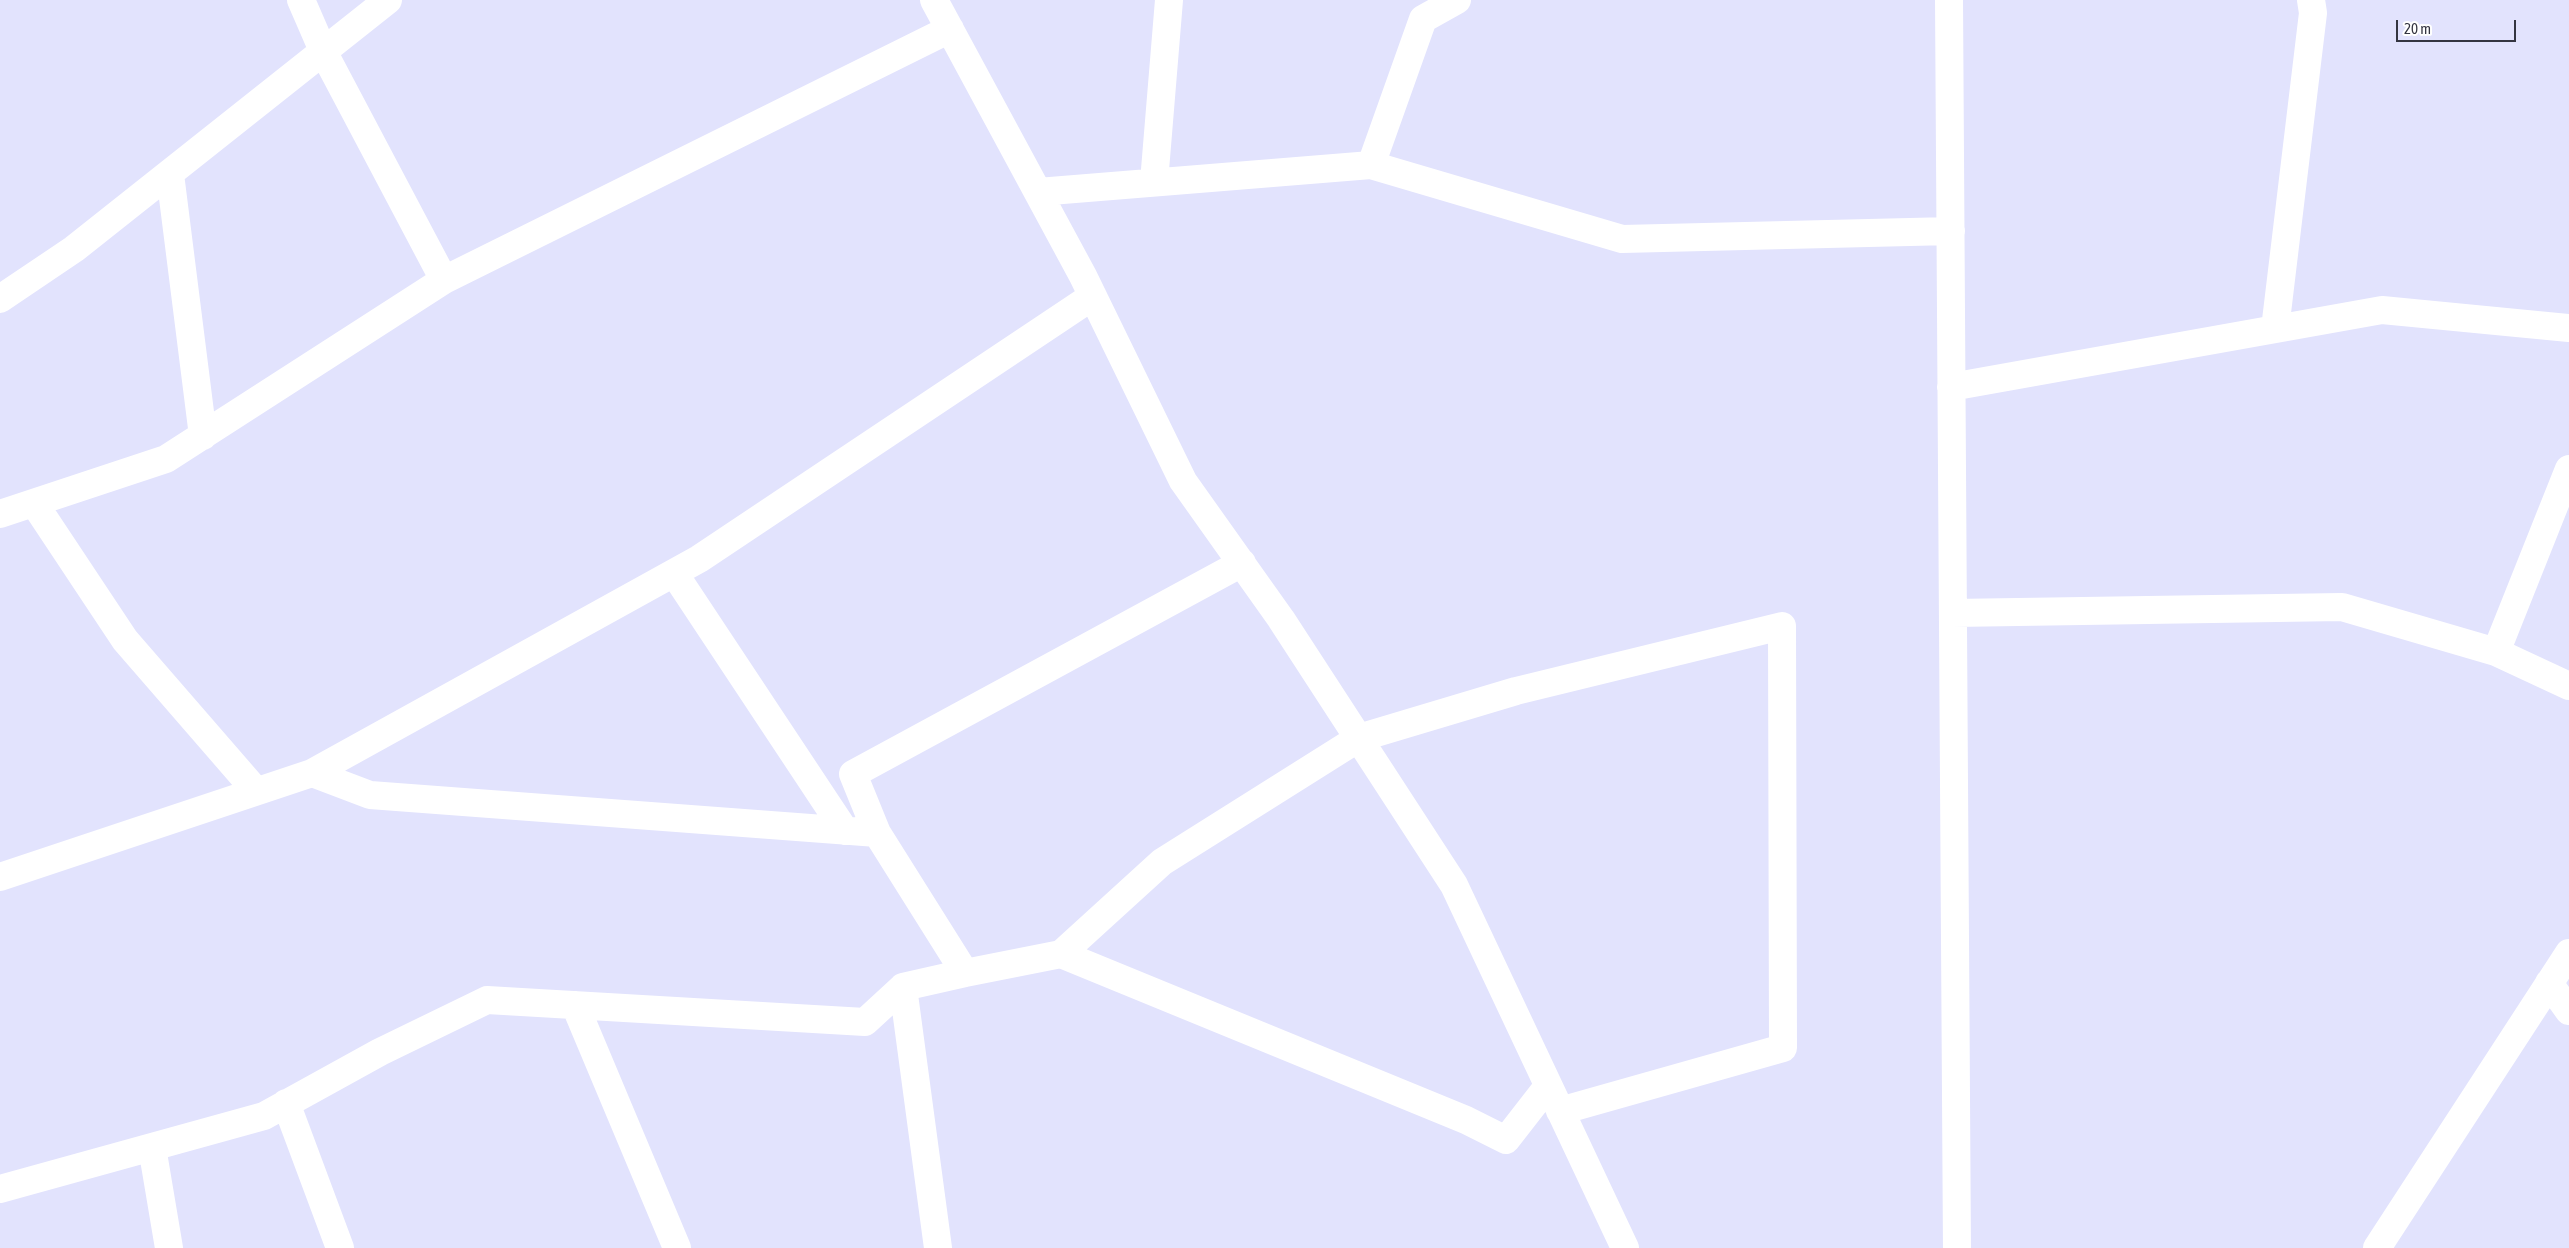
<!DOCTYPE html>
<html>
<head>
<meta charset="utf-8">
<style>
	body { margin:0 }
	#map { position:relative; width:2569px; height:1248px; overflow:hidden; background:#e2e3fd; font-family:"Asap Condensed",sans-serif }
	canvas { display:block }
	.scale { position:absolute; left:2396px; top:20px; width:120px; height:22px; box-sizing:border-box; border:2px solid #343541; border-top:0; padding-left:6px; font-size:15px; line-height:18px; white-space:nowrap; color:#343541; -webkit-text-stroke:4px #fff; paint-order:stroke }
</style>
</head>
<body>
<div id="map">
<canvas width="2569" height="1248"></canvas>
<div class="scale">20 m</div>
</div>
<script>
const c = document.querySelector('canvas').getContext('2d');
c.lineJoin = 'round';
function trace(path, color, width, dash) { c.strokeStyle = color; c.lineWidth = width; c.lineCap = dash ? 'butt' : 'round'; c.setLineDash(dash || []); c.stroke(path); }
trace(new Path2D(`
	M301,0L324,53L444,280
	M934,0L1083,276L1183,481L1281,619L1454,885L1625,1248
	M1949,0L1957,1248
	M1371,165L1423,19L1457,0
	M170,174L203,436
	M1154,182L1169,0
	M1038,192L1371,165L1622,239L1951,231
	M0,299L74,249L388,0
	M2275,329L2313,13L2311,0
	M1951,387L2382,310L2569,328
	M34,503L125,640L256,791
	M0,514L166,459L444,280L950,29
	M1242,563L853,774L877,833L965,973L1061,954L1466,1120L1506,1140L1548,1086
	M674,573L845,831
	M1953,613L2342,607L2496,652L2569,686
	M2496,652L2569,469
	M312,773L370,795L877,833
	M0,877L312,773L699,559L1093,296
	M1061,954L1162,862L1359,738L1516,691L1782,626L1783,1048L1560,1111
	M2549,983L2569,1011
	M903,987L938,1248
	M575,1005L677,1248
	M286,1103L340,1248
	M152,1147L169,1248
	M0,1189L264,1116L380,1052L487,1000L865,1022L903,987L965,973
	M2377,1248L2569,953`), '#fff', 28);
</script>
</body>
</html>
